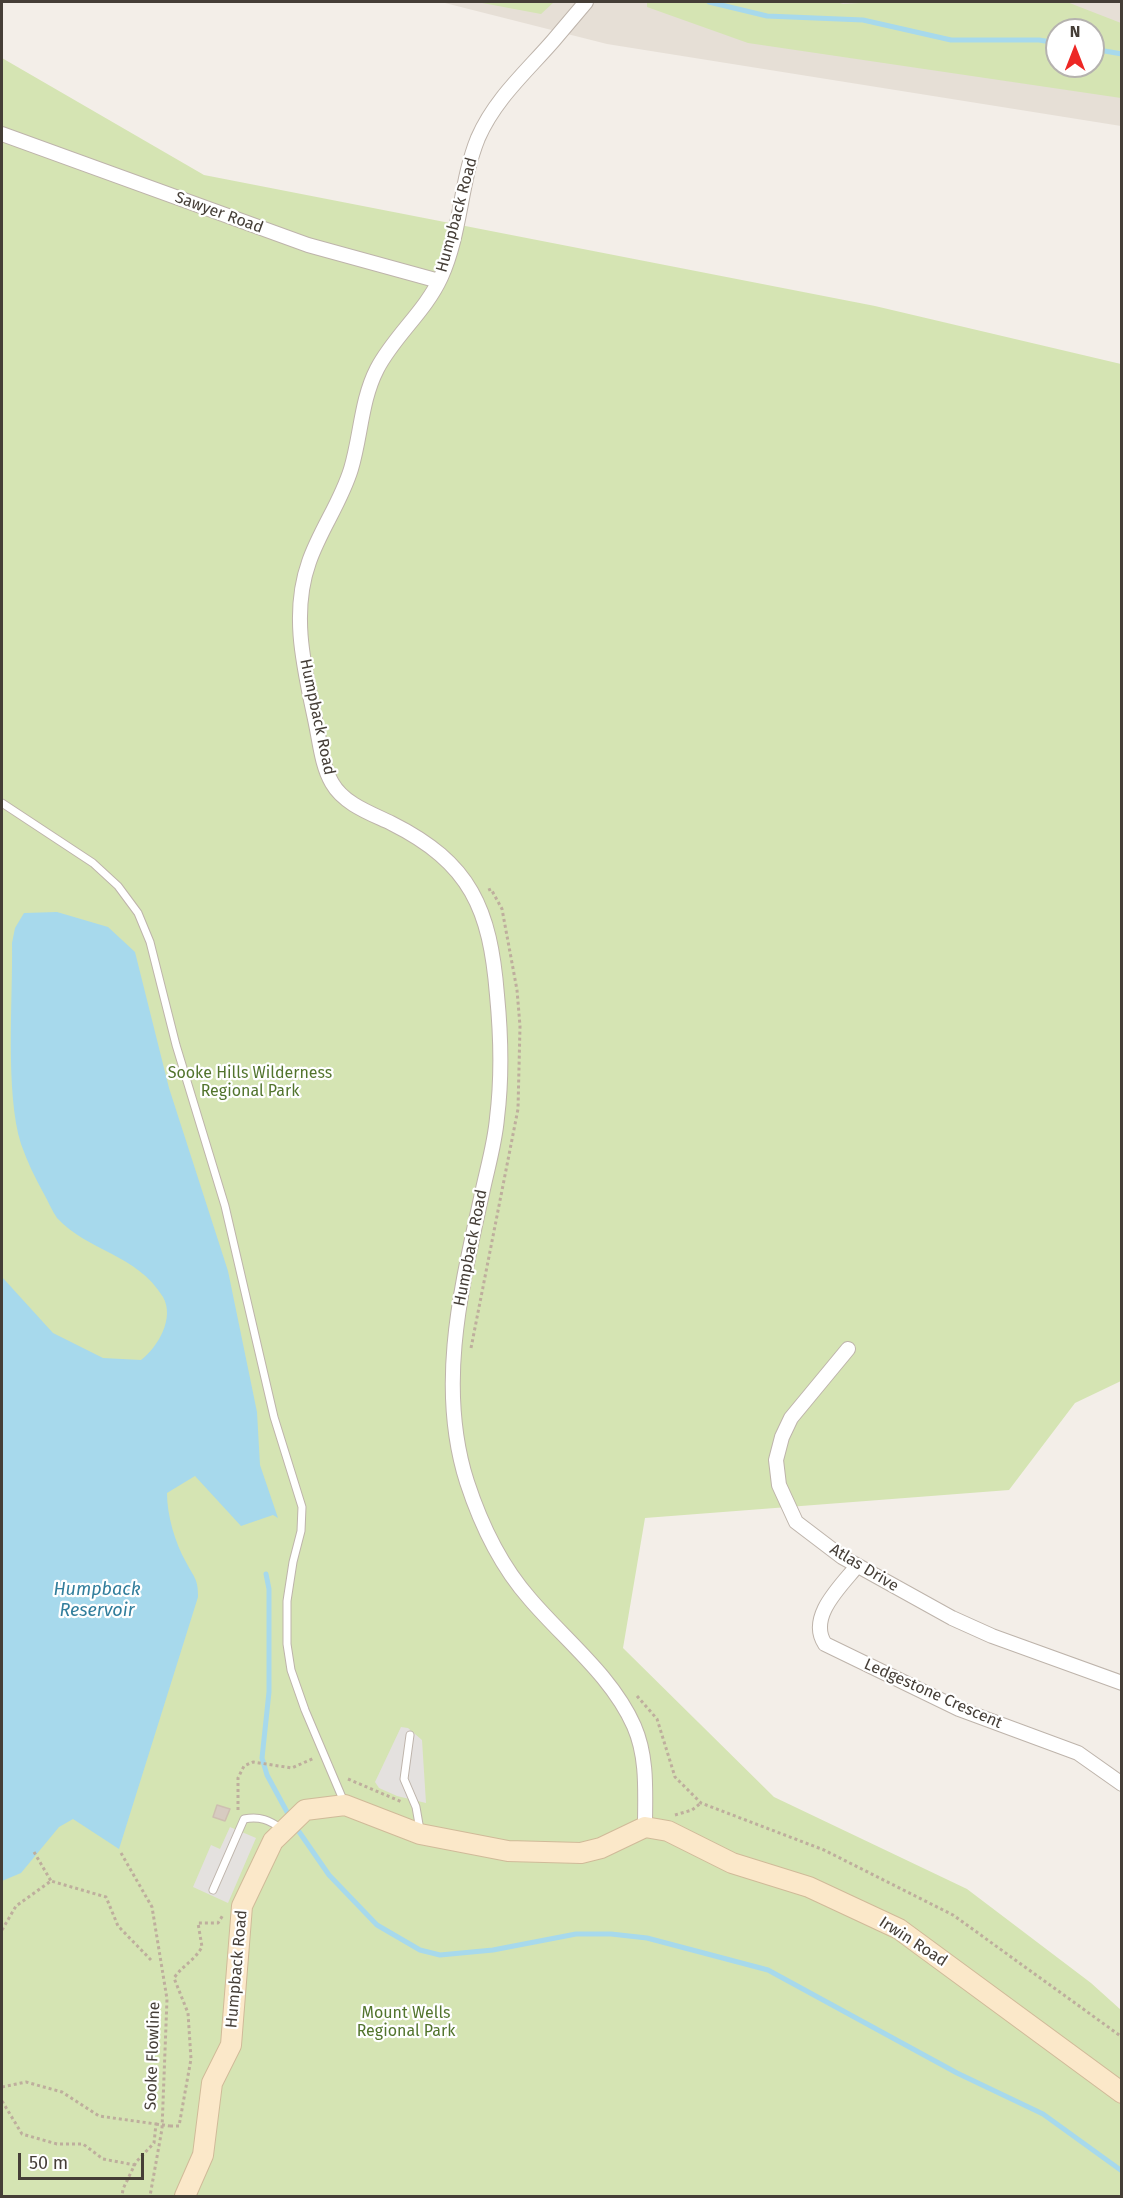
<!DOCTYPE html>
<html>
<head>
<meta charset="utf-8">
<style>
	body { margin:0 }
	#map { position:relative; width:1123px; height:2198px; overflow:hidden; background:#f3eee8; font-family:"Fira Sans",sans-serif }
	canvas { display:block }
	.frame { position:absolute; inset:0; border:3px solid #453e37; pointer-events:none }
	.north { position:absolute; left:1045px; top:18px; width:60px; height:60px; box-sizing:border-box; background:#fff; border:2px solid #b5b2af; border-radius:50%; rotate:0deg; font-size:16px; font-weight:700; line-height:24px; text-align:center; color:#453e37 }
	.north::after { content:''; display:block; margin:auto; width:21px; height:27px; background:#ed2725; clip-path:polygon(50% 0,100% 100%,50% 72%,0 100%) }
	.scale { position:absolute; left:18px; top:2153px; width:126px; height:27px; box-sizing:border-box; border:3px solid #453e37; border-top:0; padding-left:8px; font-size:18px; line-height:21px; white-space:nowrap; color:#453e37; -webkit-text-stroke:4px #fff; paint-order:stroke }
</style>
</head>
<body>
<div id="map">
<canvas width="1123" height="2198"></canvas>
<div class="frame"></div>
<div class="north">N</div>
<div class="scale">50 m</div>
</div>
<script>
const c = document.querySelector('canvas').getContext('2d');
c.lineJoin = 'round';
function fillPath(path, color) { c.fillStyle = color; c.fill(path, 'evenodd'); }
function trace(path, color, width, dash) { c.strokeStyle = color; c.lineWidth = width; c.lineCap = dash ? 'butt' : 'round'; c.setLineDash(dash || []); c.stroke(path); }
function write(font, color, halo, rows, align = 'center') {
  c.font = font + ' "Fira Sans",sans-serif'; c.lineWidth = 4.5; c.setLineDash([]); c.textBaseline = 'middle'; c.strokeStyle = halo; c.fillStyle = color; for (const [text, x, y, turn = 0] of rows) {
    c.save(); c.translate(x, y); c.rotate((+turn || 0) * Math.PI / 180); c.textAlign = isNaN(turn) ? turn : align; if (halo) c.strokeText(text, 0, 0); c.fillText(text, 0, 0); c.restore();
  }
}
fillPath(new Path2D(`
	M441,2H1121V126L607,44ZM1057,30H1093V66H1057Z`), '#e6dfd6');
fillPath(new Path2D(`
	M477,2H554L541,14Z
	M647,2H836L843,4L875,2H1067L1121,23V98L748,43L647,7ZM1057,30H1093V66H1057Z
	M2,58L204,175L875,306L1121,364V1381L1075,1403L1009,1490L645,1518L623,1648L774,1797L967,1889L1091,1983L1121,2010V2196H2Z`), '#d5e4b3');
fillPath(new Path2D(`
	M401,1727L408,1728L422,1740L426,1803L397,1796L379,1788L375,1782Z
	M230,1827L256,1838L228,1903L193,1887L211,1845L220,1849Z`), '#e4e1df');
fillPath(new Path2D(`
	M57,912L108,927L135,952L169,1088L228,1271L257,1412L260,1465L278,1518L273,1515L241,1526L195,1476L167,1493C167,1515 175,1543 186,1562C194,1578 198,1578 198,1597L119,1849L73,1819L59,1827L21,1873L2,1881V1277L53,1333L103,1358L141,1360C158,1347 175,1318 163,1297C137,1254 87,1251 57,1218C52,1211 48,1201 44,1194C35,1178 27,1161 21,1144C5,1092 13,999 12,943L15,928L24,913Z`), '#a7d9ec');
trace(new Path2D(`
	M709,2L767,16L863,20L951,40H1039L1057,43
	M1093,49L1122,54
	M266,1574L269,1589V1692L262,1758L267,1775L293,1823L329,1875L377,1925L420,1950L440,1955L493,1950L576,1934H611L647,1938L768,1970L957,2073L1043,2114L1122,2171`), '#a7d9ec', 5);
const building = new Path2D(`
	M217,1805L230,1809L225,1821L213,1817Z`);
fillPath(building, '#d7cbc1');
trace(building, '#cebfb1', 1.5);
const lane = new Path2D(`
	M2,803L93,863L118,886L138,913L150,942L176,1045L225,1206L274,1417L302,1507L301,1531L293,1562L287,1601V1644L291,1670L305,1710L344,1802
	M410,1735L404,1779L416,1807L420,1830
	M213,1890L244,1819C260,1816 269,1820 282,1829`);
const street = new Path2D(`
	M586,2C575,15 564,28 553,41C526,72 495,99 478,138C460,182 461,233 441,277C425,312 394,336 377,369C361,400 361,436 351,469C341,502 320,530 309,562C290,615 305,671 316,724C320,743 322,766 332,783C344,804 370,813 391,823C471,863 490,909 497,995C501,1036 502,1078 497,1118C495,1142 488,1166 483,1189C462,1285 436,1385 467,1482C481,1525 500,1565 530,1599C564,1639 612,1676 634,1726C648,1758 645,1793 645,1827
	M2,134L308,245L439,281
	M848,1349L791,1418L782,1437L776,1460L779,1485L796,1522L842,1557L952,1618L992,1636L1122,1683
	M857,1566C841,1586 807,1617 825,1644L959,1709L1078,1753L1122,1784`);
const secondary = new Path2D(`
	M185,2196L203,2155L212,2083L231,2045L242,1906L273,1841L305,1810L345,1805L420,1834L508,1851L581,1853L601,1848L645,1827L668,1831L732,1863L809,1887L899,1929L1122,2093`);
trace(lane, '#beb4ab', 9);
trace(street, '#beb4ab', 16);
trace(secondary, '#d0ba99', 22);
trace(new Path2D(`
	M471,1348L518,1109L520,1026L517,990L502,909L491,889L486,891
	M637,1696L657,1719L675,1777L701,1803L824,1850L953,1915L1122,2037
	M348,1779L402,1802
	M238,1810V1778L244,1766L253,1762L292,1768L314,1758
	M675,1815L692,1810L701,1803
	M34,1852L51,1881
	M121,1853L152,1907L167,1999L162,2129L150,2196
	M2,1930L16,1906L51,1881L106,1897L118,1926L151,1960
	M2,2087L26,2082L62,2092L99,2116L156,2124L154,2143L136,2162L123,2189L122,2196
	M2,2101L22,2134L57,2144H83L103,2159L135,2165
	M170,2126H179L191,2059L188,2013L174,1978C183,1965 194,1961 202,1947L198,1923H218L223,1915`), '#beae9d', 3, [3, 3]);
trace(lane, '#fff', 7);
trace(street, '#fff', 14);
trace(secondary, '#fbe8c9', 20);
trace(new Path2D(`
	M156,2124L170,2126`), '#beae9d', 3, [3, 3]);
write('16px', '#453e37', '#fff', [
	["Sawyer Road",219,213,20],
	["Humpback Road",457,215,-75],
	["Humpback Road",317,717,78],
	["Humpback Road",471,1248,-79],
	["Atlas Drive",864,1568,31],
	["Ledgestone Crescent",933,1694,24],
	["Irwin Road",913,1942,33],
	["Humpback Road",237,1969,-85],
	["Sooke Flowline",153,2056,-88]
]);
write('16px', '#52742d', '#fff', [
	["Sooke Hills Wilderness",250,1074],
	["Regional Park",250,1092],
	["Mount Wells",406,2014],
	["Regional Park",406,2032]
]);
write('italic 18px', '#327e9c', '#fff', [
	["Humpback",97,1590],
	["Reservoir",97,1611]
]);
</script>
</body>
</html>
